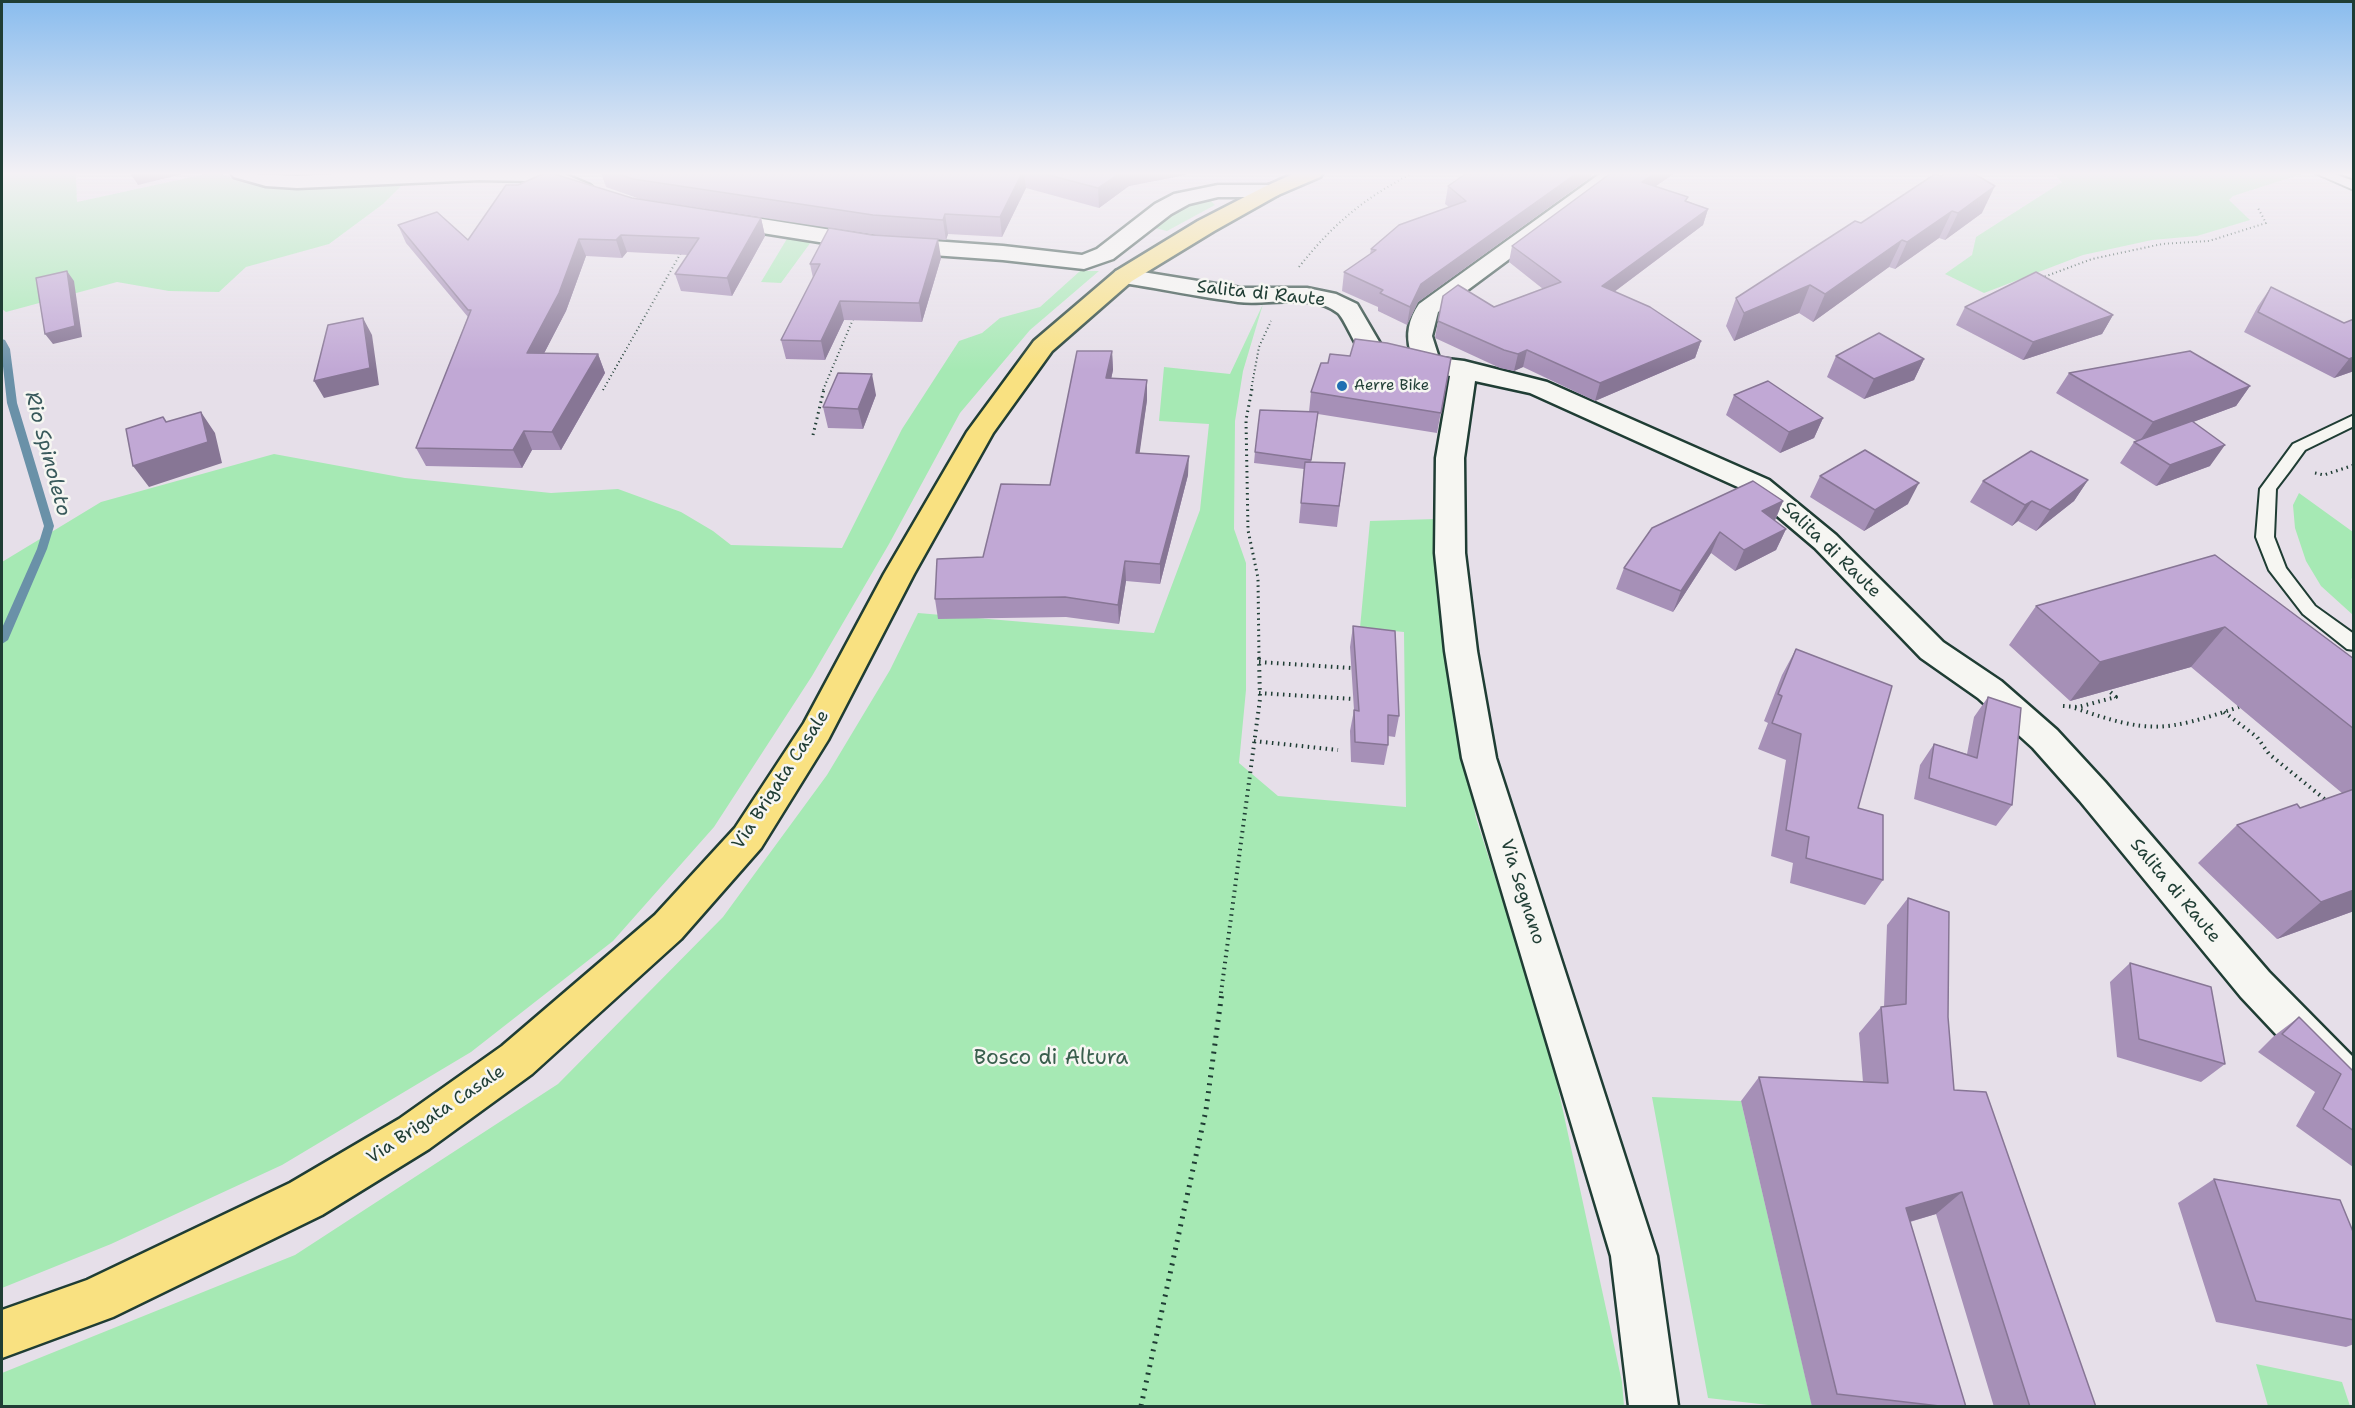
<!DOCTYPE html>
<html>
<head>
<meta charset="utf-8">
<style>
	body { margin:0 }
	#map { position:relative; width:2355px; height:1408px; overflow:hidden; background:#e6dfe9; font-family:"Shantell Sans",sans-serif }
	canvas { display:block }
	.frame { position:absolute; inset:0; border:3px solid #1f3d34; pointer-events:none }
</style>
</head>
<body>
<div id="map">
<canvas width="2355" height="1408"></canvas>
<div class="frame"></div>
</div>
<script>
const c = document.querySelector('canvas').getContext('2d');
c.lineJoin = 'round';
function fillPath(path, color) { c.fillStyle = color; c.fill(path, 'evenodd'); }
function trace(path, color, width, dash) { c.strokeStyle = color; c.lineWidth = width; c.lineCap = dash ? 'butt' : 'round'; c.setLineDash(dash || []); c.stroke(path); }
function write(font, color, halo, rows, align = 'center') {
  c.font = font + ' "Shantell Sans",sans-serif'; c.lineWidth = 5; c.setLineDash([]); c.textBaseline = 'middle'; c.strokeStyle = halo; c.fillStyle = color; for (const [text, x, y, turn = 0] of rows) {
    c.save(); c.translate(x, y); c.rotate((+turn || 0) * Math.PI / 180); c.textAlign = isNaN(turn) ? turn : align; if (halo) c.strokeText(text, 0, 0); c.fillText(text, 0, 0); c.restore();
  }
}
fillPath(new Path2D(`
	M2,173H76L77,202L210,173H218C278,196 340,188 402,185L383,204L329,244L246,267L219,292L169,291L117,282L6,312L2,309Z
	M2053,173H2299L2302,174L2233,196L2229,200L2250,220L2197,236L2152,240L2083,255L1984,293L1945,274L1972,255L1976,237L2062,182Z
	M1202,198L1210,200L1215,205L1167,231L1155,228L1181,205Z
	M788,237L811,242L781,283L761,282Z
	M1080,271H1099L1030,330L960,413L889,544L812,676L714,827L613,941L471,1052L282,1165L111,1244L2,1288V562L101,502L274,454L405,478L551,493L618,489L681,512L713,531L731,545L842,548L902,429L959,341L982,333L1000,318L1040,307Z
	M1263,304L1243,371L1235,421L1234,529L1246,563V690L1239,763L1278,796L1406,807L1404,632L1360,628L1370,521L1436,519L1441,631L1476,818L1548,1042L1622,1382L1624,1406H2V1373L295,1255L558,1084L723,917L827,775L890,670L918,613L1154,633L1200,510L1209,424L1159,421L1164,367L1230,374Z
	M2299,493L2353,532V578L2351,579L2353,581V615L2321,586L2306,561L2295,528L2293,505Z
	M1652,1097L1741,1101L1812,1406H1777L1708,1398Z
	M2256,1364L2342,1382L2350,1406H2268Z`), '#a6e9b4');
fillPath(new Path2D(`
	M2,339L5,340L10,349L17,403L54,526L47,549L8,640L2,644V628L37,549L44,526L7,403L2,357Z`), '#6a91a8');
const service = new Path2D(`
	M2315,173H2332L2354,181V190Z
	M2354,415V426L2305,450L2289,472L2276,489L2274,537L2286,568L2315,606L2354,634V650L2347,649L2303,614L2269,570L2256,537L2260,489L2293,444Z`);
const minor = new Path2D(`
	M1601,173H1625L1438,312L1432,336L1439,358L1464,361L1547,382L1769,480L1836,535L1943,642L2001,681L2057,730L2105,782L2269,972L2354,1058V1105L2339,1099L2321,1082L2241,997L2080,801L2033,748L1978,698L1921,658L1815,548L1749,492L1530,393L1475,381L1464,458L1465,553L1477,651L1496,758L1657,1256L1678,1406H1629L1611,1256L1462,758L1445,651L1435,553L1436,458L1450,376L1363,356C1356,347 1344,318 1338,313C1311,292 1269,306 1238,302C1200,297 1162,289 1124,283L1116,281L1112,276L1116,271L1124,269L1241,288H1307L1336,294L1357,304L1381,345L1411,352C1405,336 1409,318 1419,304Z`);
const tertiary = new Path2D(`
	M231,173L297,176L356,173H562L590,185L594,189L590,193L583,195L555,185L530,181L479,180L297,188L266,186L234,177Z
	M1218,185H1271L1278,187L1282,191L1278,195L1271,197H1218L1189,204L1171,214L1113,259L1084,269L1003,260L876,251L718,226L710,224L707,219L710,214L718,212L876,237L1003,246L1082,255L1097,249L1155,204L1174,194Z`);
const primary = new Path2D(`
	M1295,173H1323L1320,177L1278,195L1214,231L1132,281L1052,351L993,433L914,574L828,740L761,848L681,939L532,1074L429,1149L322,1215L113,1317L2,1358V1310L87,1280L290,1183L399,1119L502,1046L655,915L735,828L804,723L884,574L967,432L1034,341L1116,271L1198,221L1264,187Z`);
trace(service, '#1f3d34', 4);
trace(minor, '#1f3d34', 5);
trace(tertiary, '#1f3d34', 5);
trace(primary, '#1f3d34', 5);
trace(new Path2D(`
	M1299,267C1333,224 1364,198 1413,173
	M2041,278L2092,259L2162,244L2209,241L2266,223L2258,208
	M603,390L682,251
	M823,390L854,317
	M1251,390L1259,347L1271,321`), '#1f3d34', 2, [1, 3]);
trace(new Path2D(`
	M1252,389L1246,420L1248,530L1258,578L1259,659
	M813,435L824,389
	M2315,473L2324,475L2354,465`), '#1f3d34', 3, [1.5, 4]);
trace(new Path2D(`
	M1259,662L1351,668
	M1259,693L1353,699
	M2063,706L2078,707L2116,697L2108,690
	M2075,708C2150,734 2164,732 2239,707
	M2224,712L2257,737L2269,754L2327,801
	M1254,741L1338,750
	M1221,993L1260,699L1259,658`), '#1f3d34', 4, [1.5, 4.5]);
trace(new Path2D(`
	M1141,1406L1206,1110L1222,992`), '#1f3d34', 5, [2, 6]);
fillPath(service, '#f6f6f2');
fillPath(minor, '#f6f6f2');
fillPath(tertiary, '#f6f6f2');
fillPath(primary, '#f9e181');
fillPath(new Path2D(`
	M601,173H1188L1185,175L1129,186L1099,208L1026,188L1002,237L948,234L946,240L876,235L640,199L606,187Z
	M1467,173H1592L1591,177L1418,302L1407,325L1378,311V307L1342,291L1344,272L1370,254L1371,249L1449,207L1445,204L1448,186Z
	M1611,173H1675L1656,186L1687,201L1708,209L1703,225L1614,292L1701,341L1695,358L1595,401L1523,367L1514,371L1500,368L1435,338L1438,321L1494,307L1543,289L1509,262L1512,246Z
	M1935,174L1982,213L1945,240L1939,238L1895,269L1889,267L1813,322L1799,313L1734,341L1726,326L1736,298L1861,223Z
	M632,198L761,218L765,236L732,296L681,291L675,274L688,255L627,252L622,258L586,256L566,311L544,353L598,354L605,373L561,450H532L522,468L426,466L416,448L468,317L406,243L398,225L468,240Z
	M941,258L922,322L844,320L825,360L786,359L781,340L813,278L810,264Z
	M2271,287L2344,323L2354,319V371L2334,378L2244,332L2258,306Z
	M1965,307L2113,315L2102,334L2023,360L1956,325Z
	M1112,351L1113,370L1111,379L1147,380V400L1139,453L1188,475L1160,584L1126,581L1119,624L1066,617L938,619L935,599L983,557L1050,485Z
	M1350,356L1451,358L1437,433L1318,414L1311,462L1345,463L1337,527L1299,523L1304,469L1254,463L1255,452L1309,412L1311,392L1328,363Z
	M1836,356L1924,359L1914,380L1864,399L1827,377Z
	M2069,373L2250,386L2236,406L2193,422L2210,466L2156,486L2120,463L2134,442L2137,441L2056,393Z
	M876,395L863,429L828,428L823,407Z
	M1734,395L1823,418L1814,438L1780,453L1726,415Z
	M1820,476L1908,504L1864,531L1810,497Z
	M2088,480L2074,501L2036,531L2018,521L2012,526L1970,502L1983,481Z
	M1783,501L1775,521L1786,529L1776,550L1735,571L1711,553L1673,612L1616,589L1624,568Z
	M2215,555L2354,659V911L2277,939L2198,863L2237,825L2300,808L2342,793L2191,667L2070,701L2009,645L2036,606Z
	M1353,626L1399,716L1395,737L1388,736V745L1384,765L1351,762L1350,731L1354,710L1350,647Z
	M1796,649L1858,808L1883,880L1865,905L1790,883L1793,863L1771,856L1786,760L1758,749L1768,723L1764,721L1782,675Z
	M1988,697L2012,805L1996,826L1914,799L1920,765L1934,744L1967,754L1974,717Z
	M1908,898L1948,1017L1954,1090L2096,1407H1994L1936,1214L1910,1222L1966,1407H1812L1741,1101L1759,1077L1863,1082L1859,1033L1881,1007H1884L1887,925Z
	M2130,963L2225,1064L2201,1082L2117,1057L2110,982Z
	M2299,1017L2354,1072L2353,1167L2296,1126L2315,1092L2258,1052L2274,1036Z
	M2214,1179L2354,1234V1344L2346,1347L2216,1322L2178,1203Z`), '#a690b7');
fillPath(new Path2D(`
	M130,173H187L138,185Z
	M1022,173H1024L1026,188L1002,237L1000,217Z
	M1120,173H1188L1185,175L1129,186L1099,208L1098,188Z
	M1577,173H1592L1591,177L1418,302L1407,325L1410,307L1421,284Z
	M1656,173H1675L1638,198L1642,182Z
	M1995,186L1982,213L1945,240L1958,213Z
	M1708,209L1703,225L1598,304L1602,286Z
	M1952,211L1939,238L1895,269L1907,242Z
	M945,214L948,234L946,240L943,220Z
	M761,218L765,236L732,296L727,278Z
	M621,235L627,252L622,258L616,240Z
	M579,239L586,256L566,311L535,371L527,353Z
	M938,239L941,258L922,322L919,303Z
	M1902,240L1889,267L1813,322L1825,294Z
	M67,271L74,281L82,337L53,344L45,334Z
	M1810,285L1799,313L1734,341L1744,313Z
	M840,301L844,320L825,360L821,341Z
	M2113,315L2102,334L2023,360L2033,342Z
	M363,318L372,335L379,385L324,398L314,381Z
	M1701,341L1695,358L1595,401L1600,383Z
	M1527,350L1523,367L1514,371L1518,354Z
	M1112,351L1113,370L1107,398L1106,378Z
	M598,354L605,373L561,450L552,432Z
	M2354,357V371L2334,378L2349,359Z
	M1924,359L1914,380L1864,399L1874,379Z
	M872,374L876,395L863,429L858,409Z
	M1147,380V400L1137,472L1136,453Z
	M2250,386L2236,406L2139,442L2153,422Z
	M201,412L215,433L222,463L149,487L133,466Z
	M1823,418L1814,438L1780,453L1789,432Z
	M524,431L532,450L522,468L513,450Z
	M2225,445L2210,466L2156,486L2170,465Z
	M1189,456L1188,475L1160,584V564Z
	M2088,480L2074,501L2036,531L2050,510Z
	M1919,483L1908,504L1864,531L1875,510Z
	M1783,501L1774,522L1762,511Z
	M2032,501L2018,521L2012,526L2025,505Z
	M1786,529L1776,550L1735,571L1744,550Z
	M1720,532L1711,553L1673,612L1681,591Z
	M1125,561L1126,581L1119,624L1118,605Z
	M2225,627L2191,667L2070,701L2100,662Z
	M2354,890V911L2277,939L2321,902Z
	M1962,1192L1936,1214L1881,1230L1906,1208Z`), '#877695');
const building = new Path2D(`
	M545,173H551L632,198L761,218L727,278L675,274L699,238L621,235L616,240L579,239L559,293L527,353L598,354L552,432L524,431L513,450L416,448L471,310H468L398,225L437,212L468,240L506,185H518Z
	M615,173H1022L1000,217L945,214L943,220L873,215L633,179Z
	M1041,173H1120L1098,188Z
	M1467,173H1577L1421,284L1410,307L1380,293L1383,290L1344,272L1376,250L1371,249L1399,225L1466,201L1448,186Z
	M1611,173H1656L1642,182L1688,197L1685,201L1708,209L1602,286L1650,307L1701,341L1600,383L1527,350L1518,354L1504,350L1438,321L1443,296L1458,285L1494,307L1561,282L1512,246Z
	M1945,173H1973L1995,186L1958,213L1952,211L1907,242L1902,240L1825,294L1810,285L1744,313L1736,298L1855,221L1861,223L1935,174L1941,176Z
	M829,228L872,235L938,239L919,303L840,301L821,341L781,340L820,264H810Z
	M67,271L75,326L45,334L36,278Z
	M2036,272L2113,315L2033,342L1965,307Z
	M2271,287L2344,323L2354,319V357L2349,359L2258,312Z
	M363,318L370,368L314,381L328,325Z
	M1879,333L1924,359L1874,379L1836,356Z
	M1355,339L1387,343L1451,358L1441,413L1311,392L1321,363H1328L1330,354L1350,356Z
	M1077,351H1112L1106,378L1147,380L1136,453L1189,456L1160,564L1125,561L1118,605L1065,597L935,599L937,559L983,557L1001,484L1050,485Z
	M2190,351L2250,386L2153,422L2069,373Z
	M838,373L872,374L858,409L823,407Z
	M1768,381L1823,418L1789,432L1734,395Z
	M1260,410L1318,412L1311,460L1255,452Z
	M201,412L208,442L133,466L126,429L163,417L166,422Z
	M2192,421L2225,445L2170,465L2134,442Z
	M1865,450L1919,483L1875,510L1820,476Z
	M2031,451L2088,480L2050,510L2032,501L2025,505L1983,481Z
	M1305,462L1345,463L1339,506L1301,503Z
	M1753,481L1783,501L1762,511L1786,529L1744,550L1720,532L1681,591L1624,568L1652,528Z
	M2215,555L2354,659V729L2225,627L2100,662L2036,606Z
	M1353,626L1395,631L1399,716L1388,715V745L1355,742L1354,710L1359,711Z
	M1796,649L1892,686L1858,808L1883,815V880L1806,858L1809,837L1786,830L1801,734L1772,723L1782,696L1778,694Z
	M1988,697L2021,708L2012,805L1929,778L1934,744L1977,758Z
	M2354,789V890L2321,902L2237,825L2297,804L2300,808Z
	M1908,898L1949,912L1948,1017L1954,1090L1986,1092L2096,1407H2030L1962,1192L1906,1208L1966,1407H1948L1837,1394L1759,1077L1888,1083L1881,1007L1906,1004Z
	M2130,963L2211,987L2225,1064L2139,1039Z
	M2299,1017L2354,1072V1131L2323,1109L2341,1074L2282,1034Z
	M2214,1179L2340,1200L2354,1234V1320L2256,1301Z`);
fillPath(building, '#c1a8d5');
trace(building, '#877695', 1.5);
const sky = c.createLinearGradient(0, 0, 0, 370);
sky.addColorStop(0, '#89bcee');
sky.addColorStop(0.47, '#f4f1f5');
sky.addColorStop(1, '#f4f1f500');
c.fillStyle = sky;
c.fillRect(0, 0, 2355, 370);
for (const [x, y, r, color] of [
	[1342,386,6,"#1f6fb2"]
]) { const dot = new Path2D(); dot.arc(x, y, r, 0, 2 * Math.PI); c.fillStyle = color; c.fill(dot); trace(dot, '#f6f6f2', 2); }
write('15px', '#1f3d34', '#f6f6f2', [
	["Aerre Bike",1354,386]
], 'left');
write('18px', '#1f3d34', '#f6f6f2', [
	["Salita di Raute",1261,294,6],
	["Salita di Raute",1831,550,44],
	["Via Brigata Casale",781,780,-57],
	["Salita di Raute",2175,891,50],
	["Via Segnano",1522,892,72],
	["Via Brigata Casale",436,1115,-34]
]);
write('italic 20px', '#38595b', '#f6f6f2', [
	["Rio Spinoleto",47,454,75]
]);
write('21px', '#3a5f4e', '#f6f6f2', [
	["Bosco di Altura",1051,1059]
]);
</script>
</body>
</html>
